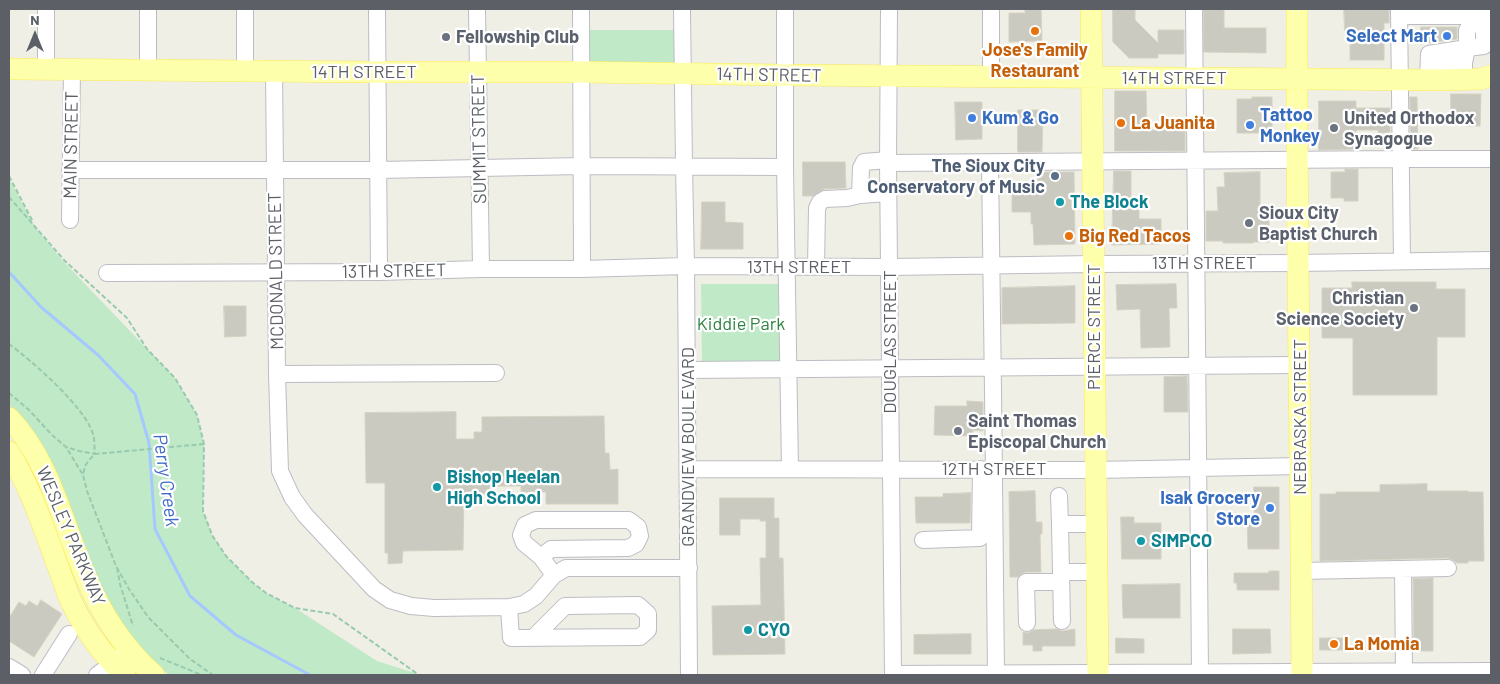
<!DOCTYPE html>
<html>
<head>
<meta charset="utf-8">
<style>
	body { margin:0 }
	#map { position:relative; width:1500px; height:684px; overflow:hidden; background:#f0efe5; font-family:Barlow,sans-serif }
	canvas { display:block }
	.frame { position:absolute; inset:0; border:10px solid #5c5f66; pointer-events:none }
	.north { position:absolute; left:10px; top:10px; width:50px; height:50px; -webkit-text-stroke:4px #fff; paint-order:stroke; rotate:0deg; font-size:14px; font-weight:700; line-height:20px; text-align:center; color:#5c5f66 }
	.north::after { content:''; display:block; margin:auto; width:18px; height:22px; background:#5c5f66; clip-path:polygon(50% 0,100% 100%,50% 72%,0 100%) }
</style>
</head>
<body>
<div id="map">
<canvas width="1500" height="684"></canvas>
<div class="frame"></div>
<div class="north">N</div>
</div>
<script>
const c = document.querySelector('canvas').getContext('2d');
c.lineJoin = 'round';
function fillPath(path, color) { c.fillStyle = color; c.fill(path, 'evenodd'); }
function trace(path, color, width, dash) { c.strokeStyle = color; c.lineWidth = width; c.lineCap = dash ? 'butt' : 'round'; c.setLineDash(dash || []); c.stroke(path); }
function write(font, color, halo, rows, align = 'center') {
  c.font = font + ' Barlow,sans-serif'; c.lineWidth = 4.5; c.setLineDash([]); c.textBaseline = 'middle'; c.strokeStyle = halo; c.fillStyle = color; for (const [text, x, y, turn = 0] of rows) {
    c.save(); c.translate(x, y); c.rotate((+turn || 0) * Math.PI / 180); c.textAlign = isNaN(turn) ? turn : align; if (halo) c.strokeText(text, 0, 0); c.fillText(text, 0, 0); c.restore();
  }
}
fillPath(new Path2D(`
	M585,30H674V67H585Z
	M9,178L35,227L64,262L175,378L197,415L204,444L203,511L212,535L226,556L252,582L265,593L295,608L377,661L421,675H169L153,661L117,619L94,574L25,422L9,405Z
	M701,284H781V363L702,364Z`), '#c0e9c7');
trace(new Path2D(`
	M9,272L41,307L98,355L135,394L149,443L155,529L190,596L236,635L310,675`), '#a5c9ff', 3);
const building = new Path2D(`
	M1025,9H1041L1042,41L1009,42V13H1025Z
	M1113,9H1135V20L1158,43V30H1184V54H1158V58H1129L1113,42Z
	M1204,9H1224V28H1266V53L1204,52Z
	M1344,9H1389V23H1384V60H1350V31H1345Z
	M1421,27H1457V39L1421,44Z
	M1115,91H1146L1147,130H1185V151H1115Z
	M1451,94H1481L1480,126H1465L1451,112Z
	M1252,97H1272V133H1237V99H1252Z
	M1410,97H1417L1418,149H1411Z
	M1319,101H1356V108H1390V133H1378V130H1356V149L1319,150Z
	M955,102H982V139L956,140Z
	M1018,110H1043L1042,152H1018Z
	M803,162H845L846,188L824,189L813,196H803Z
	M1345,169H1358V201H1344V198H1331V172H1345Z
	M1114,171H1131V204H1139V219H1161V244L1112,245Z
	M1038,172H1074L1075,244L1034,245L1033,224H1031V212H1012V192H1038Z
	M1260,172V211H1269V242H1253V243H1223V241H1206V211H1218L1217,187H1225L1224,173Z
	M702,202H725V222L743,223V249H701Z
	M1352,282H1436V289H1465V337H1437V395H1353V338H1322V288H1352Z
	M1176,284L1177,308H1169L1170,347L1141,348L1140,309L1117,310L1116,285Z
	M1075,286V323L1002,324V288Z
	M224,306H246V336L225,337Z
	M1187,376L1188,412H1164V377Z
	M967,401L983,402V431L973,430V436L934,435L935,406H967Z
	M456,412V439H474V432H482V417L604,416L605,453H609L610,470L618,469V504H546V492H521V486H490L489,494H464L463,550L403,551L402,563L388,564V553H385V483H366L365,413Z
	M1427,484V491H1468V492H1483L1484,561H1468V563H1457L1453,560L1448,558L1320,561V494H1336V492H1380V485Z
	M1254,487H1279V549H1248L1247,515H1254Z
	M1035,491L1036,522H1042V534H1040L1041,572H1026L1021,574L1018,577H1010L1009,492Z
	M971,493L970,523H916L915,497H943V494Z
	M720,498H774V518H779V558H783L785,654L713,655L712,606L761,605L760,558H766V521H760V519H740V535H720Z
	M1121,517H1134V523H1161V559H1122Z
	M1269,571H1279V590H1237V583H1234V573H1269Z
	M1433,578V651H1414L1413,579Z
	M1180,584V618H1123L1122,585Z
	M41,600L62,614L34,657L9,641V618L19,602L26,606L29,601L37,606Z
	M1057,629L1062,631L1075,629V646H1042V651H1033V645H1023V632L1028,633L1034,630Z
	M1233,629H1270L1271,653L1233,654Z
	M971,634V654H914V635Z
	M1116,638L1144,639V653H1116Z
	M1320,638H1348V650H1320Z`);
fillPath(building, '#cbcac1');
trace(building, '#d5d2c2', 1);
const minor = new Path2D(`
	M46,9V69
	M148,9V70
	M245,9V71
	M377,9L379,272
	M477,9L481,269
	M581,9L582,269
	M682,9L684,166L686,266L689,675
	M785,9V167L790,469
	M889,9L888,163L893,675
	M991,9V76
	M1194,9L1200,672
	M1399,9L1402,261
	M1399,16H1491
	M1474,16V22L1467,30V48L1484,46V28L1474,22
	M1429,64L1464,63
	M274,71L277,374L280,471L292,497L305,515L374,589L390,600L411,606L434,608L509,607L524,604L536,596L554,575L566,568H689
	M1428,79L1429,54L1467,48L1464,63V79
	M888,163L1400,159H1491
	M990,163C993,334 994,504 996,675
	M70,170H378L582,166L785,167
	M860,195L861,168L864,162L888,160
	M70,220L72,70
	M816,267L817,208L820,202L825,199L847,198L860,195L889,193
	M107,273L379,272L481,269H582L686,266L890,267L1094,264L1299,263L1491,260
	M687,370L1299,365
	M277,374L496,373
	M688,469L1095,470L1300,466
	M1059,496L1060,524H1096
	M1060,524L1062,621
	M923,540L980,538L981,469
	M541,557L524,543L521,535L525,525L536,520H629L638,527L640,536L636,544L628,548L551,549L541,557L554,575
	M1403,569L1404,671
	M1301,571L1448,568
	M1061,572H1097
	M509,607L511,638L640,637L648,630V614L638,605L565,606L533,638
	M1027,623L1026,582H1061
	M9,667L22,675
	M893,674L1491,671
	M43,675L69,634
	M97,675L122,656`);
const major = new Path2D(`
	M1091,9L1098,675
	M1297,9C1296,231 1301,453 1302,675
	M9,69L377,72H581L785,75L1440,80L1480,79L1491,76
	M9,418C50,461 62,522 85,575C100,612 124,649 154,675
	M9,452C31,488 44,529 59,569C63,579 66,591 71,601C84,629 102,654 125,675`);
trace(minor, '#bcbdc4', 18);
trace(major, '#fae854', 22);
trace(new Path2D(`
	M9,176L33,222
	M9,197L65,261L127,318L147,349L175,378L197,415L204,444L203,511L212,535L226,556L252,582L266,593L295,608L333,614L419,675
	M9,344C32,361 85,407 93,434C95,440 94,448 95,454L79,451L66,447
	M9,393L29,410L52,435L66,447L83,475
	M204,444L95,454L89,460L85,466L83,475L87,491L116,566L129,589L148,617L190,659L213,675
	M117,568L120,584L133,626
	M160,658L202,675`), '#98caaf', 2, [5, 2.5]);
trace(minor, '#fff', 16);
trace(major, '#feffaa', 21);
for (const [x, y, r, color] of [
	[1035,31,5,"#e8710a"],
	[1447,36,5,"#3f7fe0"],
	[446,37,5,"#6b7280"],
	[972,118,5,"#3f7fe0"],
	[1121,123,5,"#e8710a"],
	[1250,125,5,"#3f7fe0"],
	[1334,128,5,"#6b7280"],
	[1055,176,5,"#5c6f8a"],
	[1060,202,5,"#0f9aa8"],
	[1249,223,5,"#6b7280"],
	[1069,236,5,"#e8710a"],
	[1414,308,5,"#6b7280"],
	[958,431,5,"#6b7280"],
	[437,487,5,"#0f9aa8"],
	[1270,508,5,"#3f7fe0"],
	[1141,541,5,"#0f9aa8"],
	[748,630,5,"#0f9aa8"],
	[1334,644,5,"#e8710a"]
]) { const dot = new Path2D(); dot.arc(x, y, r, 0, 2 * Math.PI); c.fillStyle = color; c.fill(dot); trace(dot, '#fff', 2); }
write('bold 18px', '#366cbe', '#fff', [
	["Select Mart",1437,36],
	["Tattoo",1260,115,"left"],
	["Monkey",1260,136,"left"],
	["Kum & Go",982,118,"left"],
	["Isak Grocery",1260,498],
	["Store",1260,519]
], 'right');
write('bold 18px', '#5b616d', '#fff', [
	["Fellowship Club",456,37],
	["United Orthodox",1344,118],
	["Synagogue",1344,139],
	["Sioux City",1259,213],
	["Baptist Church",1259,234],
	["Christian",1404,298,"right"],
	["Science Society",1404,319,"right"],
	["Saint Thomas",968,421],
	["Episcopal Church",968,442]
], 'left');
write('bold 18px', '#c56008', '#fff', [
	["Jose's Family",1035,50,"center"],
	["Restaurant",1035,71,"center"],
	["La Juanita",1131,123],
	["Big Red Tacos",1079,236],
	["La Momia",1344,644]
], 'left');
write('18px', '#5c5f66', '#fff', [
	["14TH STREET",364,72],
	["14TH STREET",769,75,1],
	["14TH STREET",1174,78],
	["SUMMIT STREET",479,139,-91],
	["MAIN STREET",71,145,-89],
	["13TH STREET",1204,263],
	["13TH STREET",799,267],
	["MCDONALD STREET",276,271,-91],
	["13TH STREET",394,271,-1],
	["PIERCE STREET",1094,327,-90],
	["DOUGLAS STREET",890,342,-90],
	["NEBRASKA STREET",1300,417,-90],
	["GRANDVIEW BOULEVARD",688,447,-90],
	["12TH STREET",994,469],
	["WESLEY PARKWAY",71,536,67]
]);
write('bold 18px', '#4e5e75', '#fff', [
	["The Sioux City",1045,166],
	["Conservatory of Music",1045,187]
], 'right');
write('bold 18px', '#0d838f', '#fff', [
	["The Block",1070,202],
	["Bishop Heelan",447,477],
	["High School",447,498],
	["SIMPCO",1151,541],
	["CYO",758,630]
], 'left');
write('18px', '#2f8241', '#fff', [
	["Kiddie Park",741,324]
]);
write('italic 19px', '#406ccb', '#fff', [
	["Perry Creek",166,480,82]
]);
</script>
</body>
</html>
